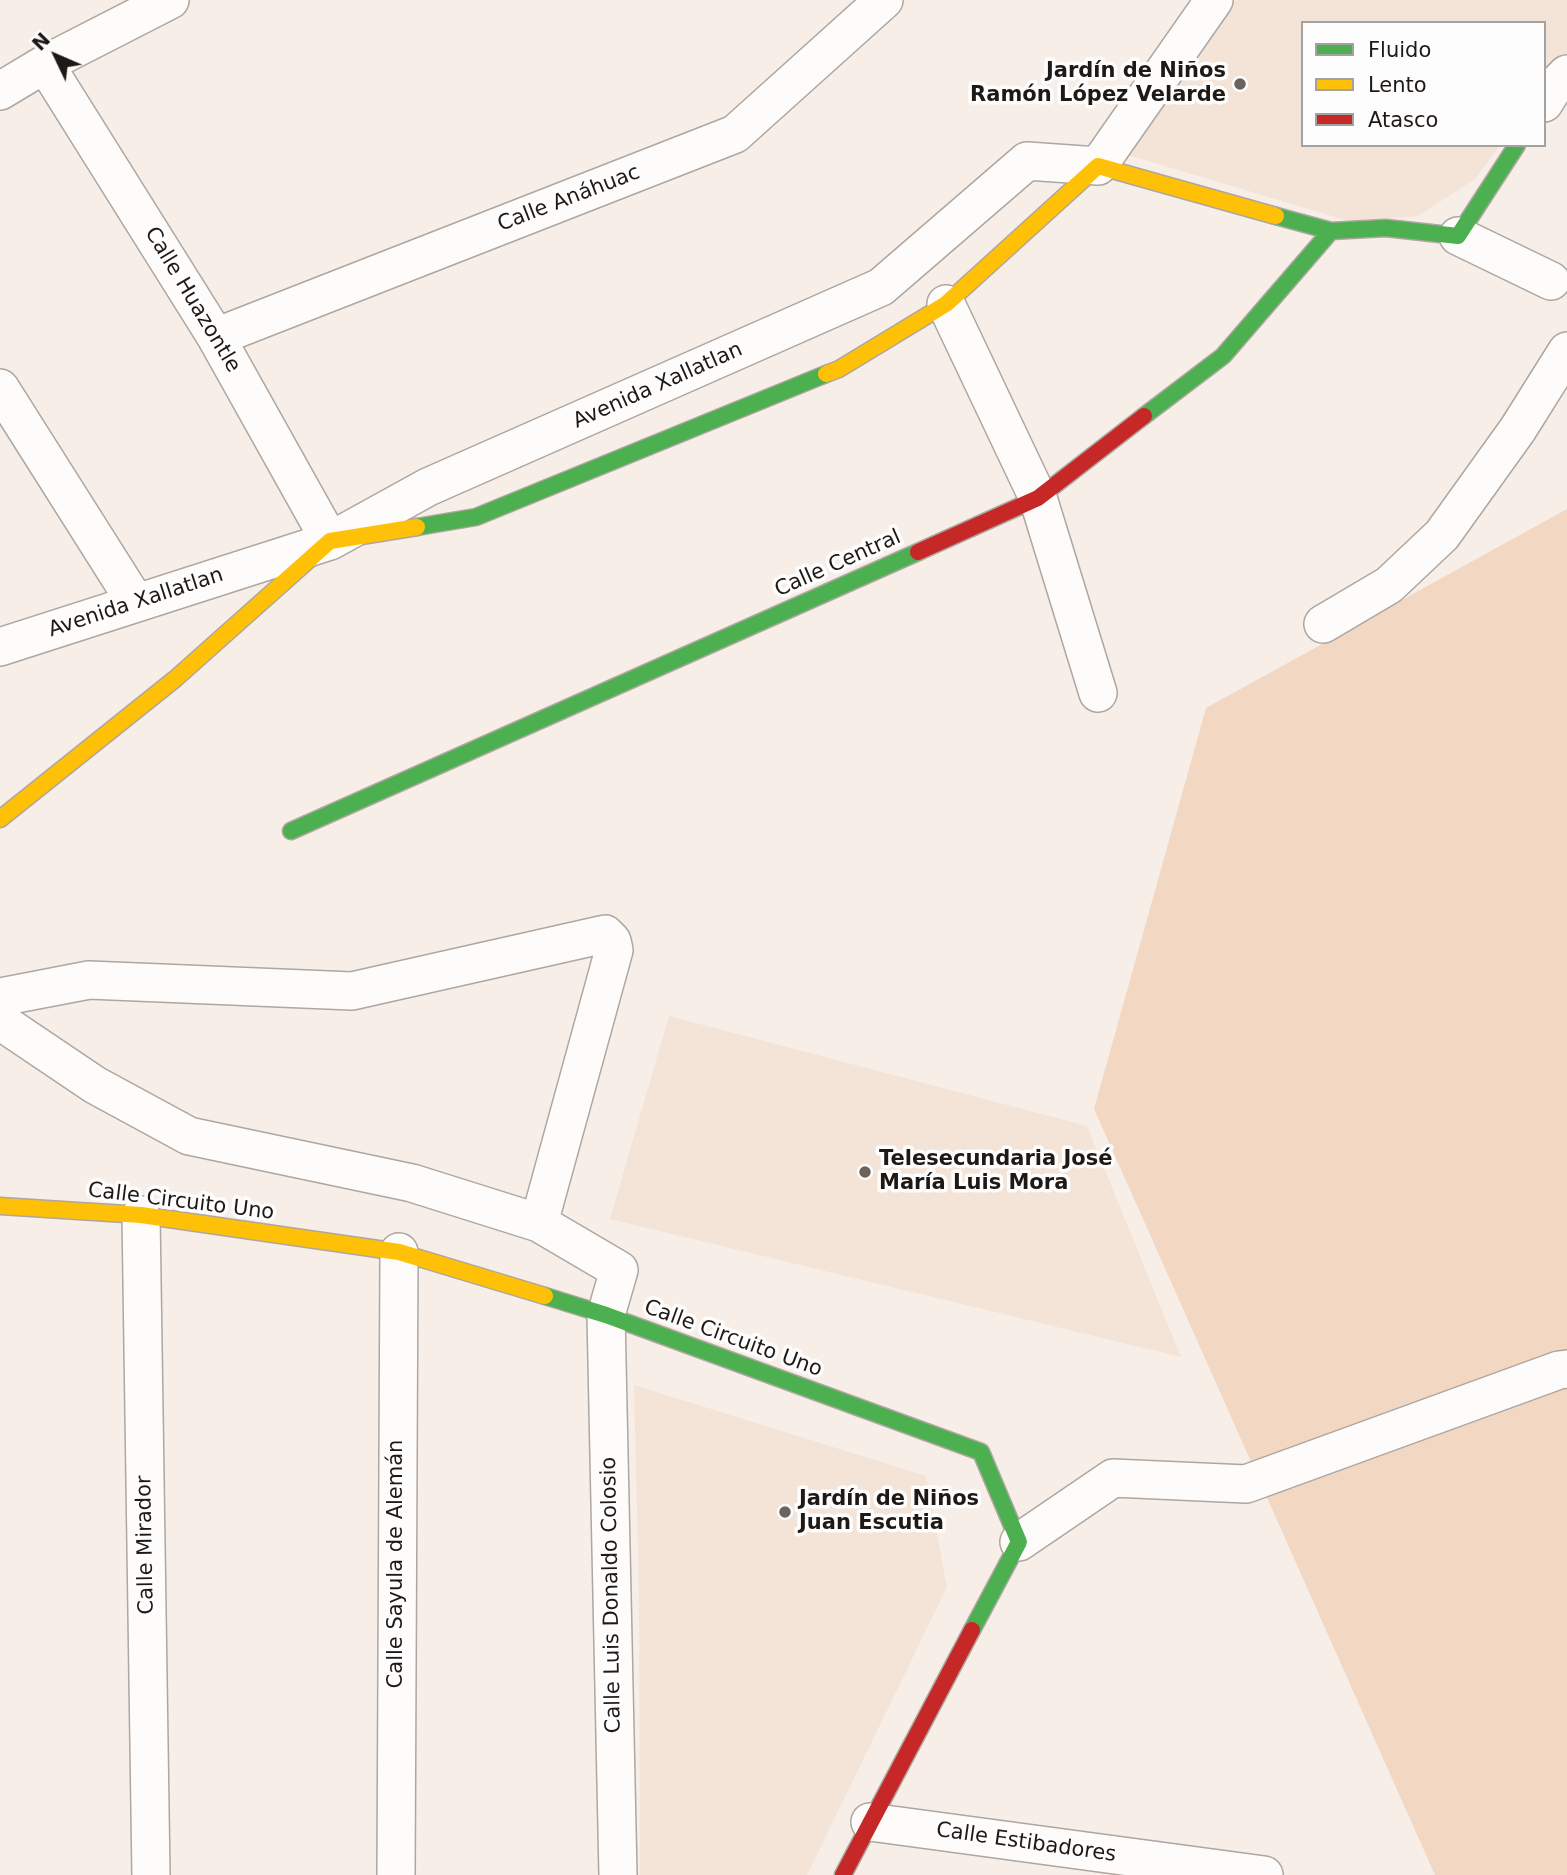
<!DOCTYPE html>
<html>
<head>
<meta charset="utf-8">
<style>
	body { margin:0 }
	#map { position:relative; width:1567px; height:1875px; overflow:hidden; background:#f7eee7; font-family:"DejaVu Sans",sans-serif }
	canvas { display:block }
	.legend { position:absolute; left:1301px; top:21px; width:245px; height:126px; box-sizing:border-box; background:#fdfdfd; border:2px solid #a4a2a0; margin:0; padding:9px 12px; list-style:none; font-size:21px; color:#1f1915 }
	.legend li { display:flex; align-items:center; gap:14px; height:35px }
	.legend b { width:35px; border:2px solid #a4a2a0 }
	.north { position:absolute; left:21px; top:21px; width:70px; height:70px; -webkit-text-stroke:5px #fdfdfd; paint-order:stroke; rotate:314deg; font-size:19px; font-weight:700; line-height:28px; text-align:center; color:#1f1915 }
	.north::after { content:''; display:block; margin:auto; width:24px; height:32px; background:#1f1915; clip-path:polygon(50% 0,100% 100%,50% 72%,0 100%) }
</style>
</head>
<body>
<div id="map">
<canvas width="1567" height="1875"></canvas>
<ul class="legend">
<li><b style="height:9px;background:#4caf50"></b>Fluido</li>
<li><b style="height:9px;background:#ffc107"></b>Lento</li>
<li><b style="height:9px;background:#c62828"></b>Atasco</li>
</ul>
<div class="north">N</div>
</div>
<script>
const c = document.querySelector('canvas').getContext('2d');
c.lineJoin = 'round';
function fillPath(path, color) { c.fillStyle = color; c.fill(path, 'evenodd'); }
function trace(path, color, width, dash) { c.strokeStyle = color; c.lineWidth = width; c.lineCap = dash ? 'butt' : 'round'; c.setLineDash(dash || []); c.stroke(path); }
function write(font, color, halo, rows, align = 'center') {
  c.font = font + ' "DejaVu Sans",sans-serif'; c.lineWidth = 7; c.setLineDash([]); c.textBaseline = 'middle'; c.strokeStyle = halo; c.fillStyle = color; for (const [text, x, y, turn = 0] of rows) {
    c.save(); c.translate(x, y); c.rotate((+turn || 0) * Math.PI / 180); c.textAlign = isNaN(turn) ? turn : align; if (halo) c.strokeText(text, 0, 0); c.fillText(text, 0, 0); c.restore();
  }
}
fillPath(new Path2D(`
	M1236,0H1567V53L1544,86V23H1303V145H1500L1475,179L1418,216L1349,221L1128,155Z
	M669,1016L1087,1126L1181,1357L610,1219Z
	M634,1385L926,1476L947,1587L807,1875H640L639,1590Z`), '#f4e3d7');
fillPath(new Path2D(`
	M1567,509V1875H1435L1094,1109L1206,708Z`), '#f2d7c3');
const street = new Path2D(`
	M45,64L216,337L330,541
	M0,91L45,64L170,0
	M1544,103L1554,87L1567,74
	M1458,236L1551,281
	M946,304L1038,498L1098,693
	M216,337L735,134L884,0
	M0,388L136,603
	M1323,624L1389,585L1442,535L1518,429L1567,351
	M0,647L330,541L428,487L881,287L1027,161L1098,166L1214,0
	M0,997L89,980L352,991L605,934L612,941L614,950L539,1223
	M0,1021L95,1085L189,1136L412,1183L539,1223L619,1270L606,1315L618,1875
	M141,1215L151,1875
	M1019,1542L1113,1478L1246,1484L1559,1370L1567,1369
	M870,1822L1264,1875
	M396,1875L399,1252`);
const fast = new Path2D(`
	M1276,216L1331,231L1386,228L1458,236L1517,145
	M1144,416L1223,356L1331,231
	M417,527L476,517L826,374
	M291,831L918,552
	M545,1296L606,1315L981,1452L1019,1542L972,1630`);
const slow = new Path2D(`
	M826,374L839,369L946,304L1098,166L1276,216
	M0,819L175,679L330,541L417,527
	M0,1206L141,1215L399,1252L545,1296`);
const jam = new Path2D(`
	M918,552L1038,498L1144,416
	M843,1875L972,1630`);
trace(street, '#ada6a1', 40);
trace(fast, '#ada6a1', 19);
trace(slow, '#ada6a1', 19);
trace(jam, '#ada6a1', 19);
trace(street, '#fefcfb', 37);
trace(fast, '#4caf50', 16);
trace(slow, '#ffc107', 16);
trace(jam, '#c62828', 16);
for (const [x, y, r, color] of [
	[1240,84,7,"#6b645e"],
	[865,1172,7,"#6b645e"],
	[785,1512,7,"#6b645e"]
]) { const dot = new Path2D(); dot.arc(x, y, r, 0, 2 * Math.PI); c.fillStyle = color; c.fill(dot); trace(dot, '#fdfdfd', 2.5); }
write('bold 21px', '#1f1915', '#fdfdfd', [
	["Jardín de Niños",1226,72,"right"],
	["Ramón López Velarde",1226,96,"right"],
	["Telesecundaria José",879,1160],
	["María Luis Mora",879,1184],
	["Jardín de Niños",799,1500],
	["Juan Escutia",799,1524]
], 'left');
write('21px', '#1f1915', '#fdfdfd', [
	["Calle Anáhuac",569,199,-21],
	["Calle Huazontle",192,300,59],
	["Avenida Xallatlan",658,386,-24],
	["Calle Central",838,564,-24],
	["Avenida Xallatlan",136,603,-18],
	["Calle Circuito Uno",181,1202,7],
	["Calle Circuito Uno",733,1339,20],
	["Calle Mirador",146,1545,-91],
	["Calle Sayula de Alemán",397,1564,-90],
	["Calle Luis Donaldo Colosio",612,1595,-91],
	["Calle Estibadores",1026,1843,8]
]);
</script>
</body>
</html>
